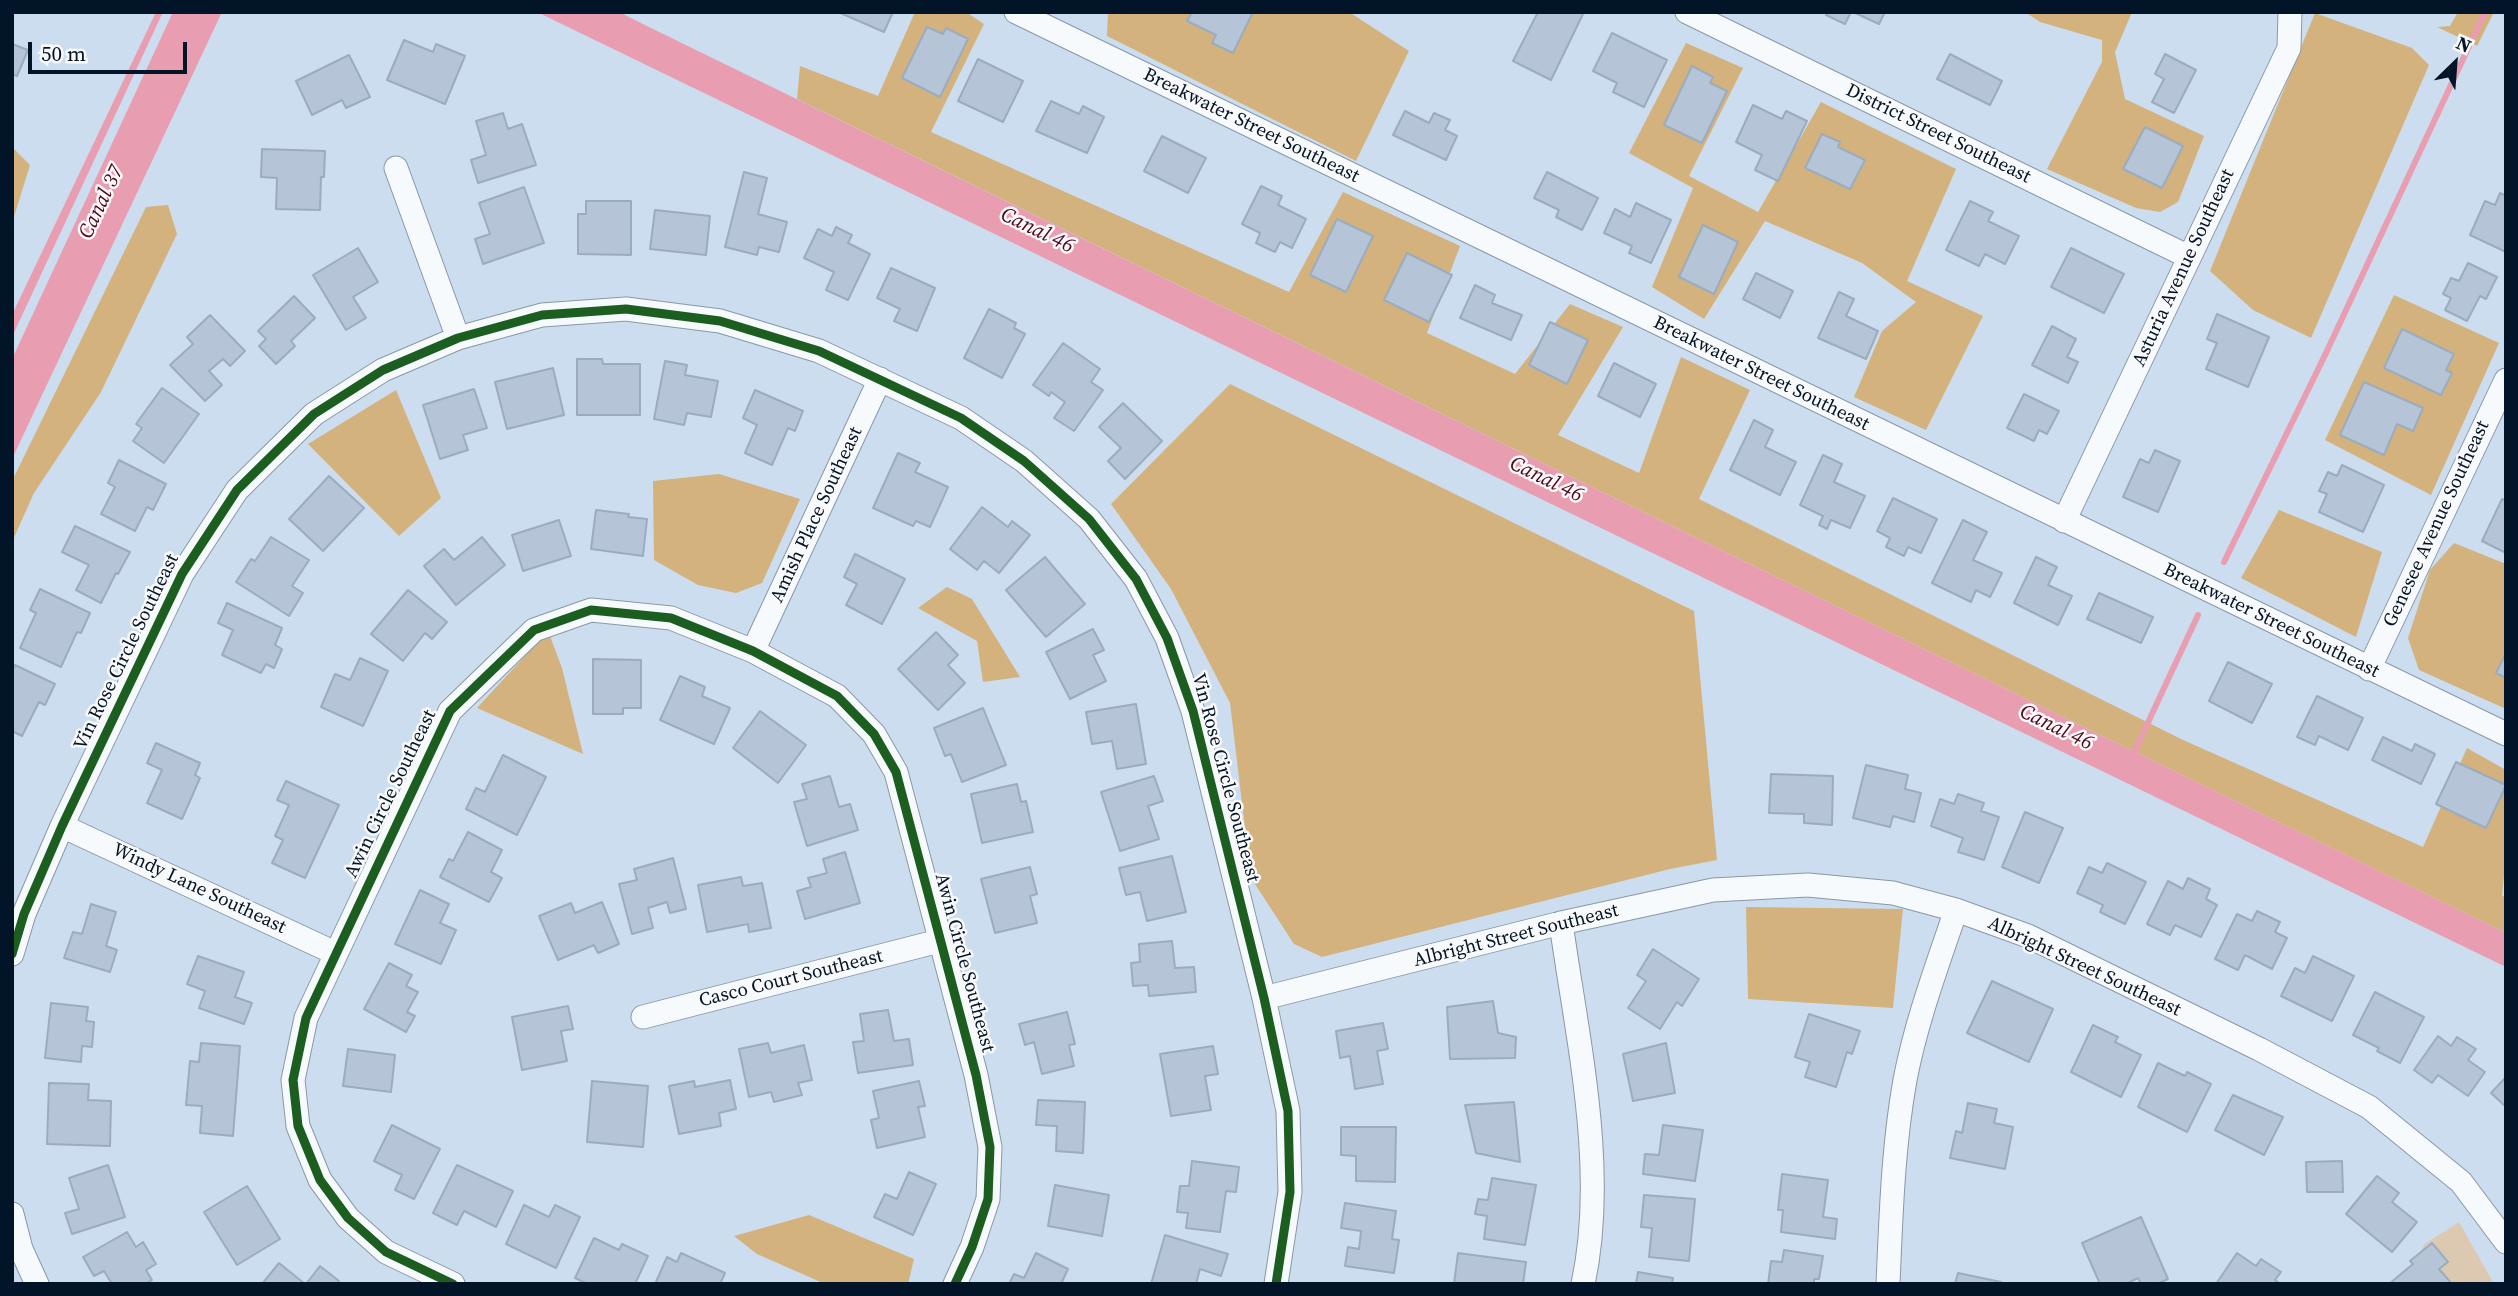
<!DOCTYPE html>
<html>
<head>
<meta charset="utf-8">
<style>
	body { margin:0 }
	#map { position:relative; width:2518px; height:1296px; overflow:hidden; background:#ccddef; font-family:"Source Serif 4",serif }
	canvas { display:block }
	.frame { position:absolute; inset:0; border:14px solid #021427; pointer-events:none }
	.north { position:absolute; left:2420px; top:28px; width:70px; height:70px; -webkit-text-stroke:5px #f9f9f9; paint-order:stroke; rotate:25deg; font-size:19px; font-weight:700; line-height:28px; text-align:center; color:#021427 }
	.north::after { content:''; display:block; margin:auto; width:24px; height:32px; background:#021427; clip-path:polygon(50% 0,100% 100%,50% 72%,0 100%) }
	.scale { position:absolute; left:28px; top:42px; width:159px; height:32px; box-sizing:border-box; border:4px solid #021427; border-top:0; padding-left:9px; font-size:21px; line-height:24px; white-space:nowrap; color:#021427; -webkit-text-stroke:5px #f9f9f9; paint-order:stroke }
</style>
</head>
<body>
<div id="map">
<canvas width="2518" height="1296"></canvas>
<div class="frame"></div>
<div class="north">N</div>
<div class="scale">50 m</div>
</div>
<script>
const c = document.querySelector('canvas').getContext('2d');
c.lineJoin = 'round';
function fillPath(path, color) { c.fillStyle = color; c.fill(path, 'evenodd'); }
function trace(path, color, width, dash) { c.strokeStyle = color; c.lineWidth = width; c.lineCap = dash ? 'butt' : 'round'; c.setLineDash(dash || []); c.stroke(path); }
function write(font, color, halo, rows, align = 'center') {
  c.font = font + ' "Source Serif 4",serif'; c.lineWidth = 5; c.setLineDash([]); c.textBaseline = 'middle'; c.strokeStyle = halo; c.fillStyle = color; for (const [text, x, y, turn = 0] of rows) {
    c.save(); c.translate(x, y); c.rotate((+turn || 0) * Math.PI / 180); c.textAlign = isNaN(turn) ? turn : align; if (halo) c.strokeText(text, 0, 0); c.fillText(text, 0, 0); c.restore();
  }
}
fillPath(new Path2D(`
	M2459,1222L2494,1284H2387L2410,1269L2425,1244Z`), '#ddc9b1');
fillPath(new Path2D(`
	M915,12H966L984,24L931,132L1289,292L1343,192L1460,246L1427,333L1515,374L1570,304L1623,327L1558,435L1639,473L1681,357L1750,390L1699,499L2181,739L2423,847L2467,748L2506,770V855L2502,896L2506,897V933L797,99L800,66L878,96Z
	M1108,12H1349L1409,51L1356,161L1107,36Z
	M2025,12H2132L2115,52L2125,99L2204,136L2178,202L2160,212L2136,208L2047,169L2102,62V40L2040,22Z
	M2458,12H2494L2477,46L2437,27L2450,26Z
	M2315,13L2412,48L2429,65L2311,338L2253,310L2210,271Z
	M1686,43L1743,68L1689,176L1758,212L1821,102L1956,169L1907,281L1983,316L1926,430L1854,397L1882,331L1916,302L1862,263L1765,221L1704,319L1652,287L1693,188L1629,153Z
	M12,147L30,165L13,220L12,219Z
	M168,205L177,234L101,392L34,493L12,542V481L146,207Z
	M2394,295L2499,343L2431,495L2325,440Z
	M1230,384L1694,611L1717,860L1670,869L1322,957L1294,944L1251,878L1230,703L1171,589L1111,504Z
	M396,390L441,498L399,536L308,444Z
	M719,474L800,499L762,583L736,593L698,585L654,560L653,481Z
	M2279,510L2382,552L2356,637L2241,578Z
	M2454,543L2506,564V709L2419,670L2408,638L2430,570Z
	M947,587L972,599L1020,677L983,682L977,641L918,608Z
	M548,631L562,668L583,754L477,708Z
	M1746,907L1903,909L1893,1008L1748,999Z
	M809,1215L914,1259L908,1284H825L757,1254L734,1236Z`), '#d3b27e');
fillPath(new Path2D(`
	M156,12H163L12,337V315Z
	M173,12H222L12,459V359Z
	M537,12H619L653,29L2506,933V967Z`), '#e99db0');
trace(new Path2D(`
	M2224,562L2326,353L2485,12
	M2131,759L2198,615`), '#e99db0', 6);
const building = new Path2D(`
	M838,12H893L884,32Z
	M1192,12H1253L1233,53L1212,43L1216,35L1187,21Z
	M1538,12H1579L1583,14L1551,80L1513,61Z
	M1827,12H1851L1845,24L1826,15Z
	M1853,12H1885L1879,24Z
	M927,27L943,34L946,28L968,39L940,97L902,78Z
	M1612,33L1667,60L1644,107L1613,92L1617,83L1593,71Z
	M404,40L433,52L436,44L465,56L445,104L387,80Z
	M12,44L28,50L17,76L12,74Z
	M1950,54L2002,81L1990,105L1937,79Z
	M2165,54L2196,70L2174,113L2152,102L2164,79L2155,74Z
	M349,55L370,97L346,108L342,100L312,115L296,81Z
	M978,59L1023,81L1003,122L958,101Z
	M1692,66L1713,77L1710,83L1727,91L1702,143L1664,125Z
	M1051,101L1079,114L1083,106L1104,117L1087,153L1036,131Z
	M1753,105L1782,119L1786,111L1807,121L1778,181L1755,170L1762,155L1736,142Z
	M1405,111L1429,123L1434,113L1450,120L1445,130L1457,136L1446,160L1393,135Z
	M503,113L508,129L522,124L536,165L478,183L471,160L486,155L476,121Z
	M2145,127L2183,146L2162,188L2123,169Z
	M1822,134L1840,142L1838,147L1865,160L1850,189L1805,168Z
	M1162,136L1206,158L1188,193L1144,171Z
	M262,149L325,151L324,177H321L320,210L276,209L277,178L261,177Z
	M744,172L767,178L758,214L787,222L779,252L759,247L757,255L725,247Z
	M1547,172L1598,198L1582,230L1556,217L1559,210L1534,198Z
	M1261,186L1282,196L1278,205L1306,219L1292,248L1280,242L1275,252L1256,243L1260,233L1242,224Z
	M524,187L544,243L483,264L475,239L490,234L479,203Z
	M2500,193L2506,196V252L2470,235L2485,201L2495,205Z
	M586,201H631V255L578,254V214H586Z
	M1970,201L1993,212L1988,221L2019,236L2005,264L1985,254L1979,266L1946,250Z
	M1636,203L1671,220L1651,263L1629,253L1632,246L1604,233L1615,209L1630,217Z
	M655,210L710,216L706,255L650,249Z
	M1337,219L1373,236L1346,292L1310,275Z
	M1703,225L1738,242L1714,294L1679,277Z
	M836,227L852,235L848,243L870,254L848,300L826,290L834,272L804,258L818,229L832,236Z
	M358,248L378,282L353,297L366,318L346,330L313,275Z
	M2071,248L2124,274L2104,313L2051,287Z
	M1407,253L1452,275L1429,322L1384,300Z
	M2468,263L2497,277L2486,299L2480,296L2467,321L2445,310L2451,298L2443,294L2451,278L2459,281Z
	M891,268L935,288L917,331L894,321L900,309L877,298Z
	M1756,273L1793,291L1780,318L1743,299Z
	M1475,285L1495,295L1492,303L1522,315L1511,340L1460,318Z
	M1839,292L1854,299L1846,316L1878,331L1866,359L1818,338Z
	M294,296L315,318L291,341L295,346L276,364L259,346L266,339L258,331Z
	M989,309L1016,323L1014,328L1025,334L1002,378L964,358Z
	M2217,314L2269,337L2248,387L2206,369L2217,343L2207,339Z
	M210,315L245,351L230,366L223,359L209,371L222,385L205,401L170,365L193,344L187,337Z
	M1550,322L1588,340L1567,384L1529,365Z
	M2052,326L2076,339L2067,357L2078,362L2068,383L2032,365Z
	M2402,329L2454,354L2446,370L2452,373L2441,395L2384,368Z
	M1063,343L1100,369L1091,382L1103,390L1074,431L1054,418L1065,402L1051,392L1049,396L1033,385Z
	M577,359H602L603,364H640V415H577Z
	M665,361L687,365L685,375L718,381L711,417L687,413L684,425L654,419Z
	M1614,363L1656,384L1640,417L1598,396Z
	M553,368L564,415L507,429L495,382Z
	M2364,382L2423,408L2413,431L2397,424L2384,455L2340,435Z
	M162,388L199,414L164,463L133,441L142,428L136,424Z
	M474,389L487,428L463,435L468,450L440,459L423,405Z
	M755,390L803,411L795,431L788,428L772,465L745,453L757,425L743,418Z
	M2024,394L2059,411L2047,434L2039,430L2034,441L2007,428Z
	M1123,403L1162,441L1125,479L1108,461L1121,448L1099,427Z
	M1754,420L1773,430L1765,447L1796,462L1780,495L1730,470Z
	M2155,450L2180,461L2158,512L2123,497L2140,459L2149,463Z
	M898,453L920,463L915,472L948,487L930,527L916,521L913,526L873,508Z
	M1823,455L1842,464L1834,482L1865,496L1850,528L1831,520L1827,529L1819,525L1823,516L1800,505Z
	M119,460L166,484L153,510L147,507L135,531L101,514L115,487L108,483Z
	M2342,465L2384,485L2363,532L2319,512L2327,494L2319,491L2328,472L2337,476Z
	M329,476L364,508L323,551L289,519Z
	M1893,498L1937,519L1921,553L1908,547L1904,556L1886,547L1890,538L1877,531Z
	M2502,499L2506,501V553L2482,541Z
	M982,507L1008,527L1012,521L1030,535L999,573L984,561L977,570L950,549Z
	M596,510L629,514L628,517L647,519L643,556L591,549Z
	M559,520L571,556L523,571L512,535Z
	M1963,520L1987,532L1973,560L2002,573L1990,597L1976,590L1971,602L1932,583Z
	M75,526L130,552L118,574L116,573L101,603L76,590L89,565L62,552Z
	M271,537L309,560L292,586L303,593L289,616L236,582L251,559L255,561Z
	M482,537L505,565L456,605L424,566L444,549L454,560Z
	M855,554L905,579L882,624L846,605L857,584L844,577Z
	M1045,557L1085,604L1046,637L1006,590Z
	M2036,557L2057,567L2048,585L2072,596L2058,625L2014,603Z
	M40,589L90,613L81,633L77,632L61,667L20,648L36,613L30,610Z
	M408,590L447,622L432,639L425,633L403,661L371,634Z
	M2099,593L2153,617L2141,643L2087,619Z
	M227,603L282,628L275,645L282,649L274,668L266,664L261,673L222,655L233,630L218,623Z
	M1093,629L1104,650L1093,655L1106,681L1070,699L1046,652Z
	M936,632L958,655L948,665L965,683L938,710L898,669Z
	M2506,653V678L2496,673Z
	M360,658L388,671L363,726L321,707L335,674L350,680Z
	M593,659L641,660V708H623V714H593Z
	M2228,662L2272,684L2252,723L2209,701Z
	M15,665L55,684L45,705L39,702L22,736L12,731V671Z
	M680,676L705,687L702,696L730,708L714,744L660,720Z
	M2317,696L2363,718L2348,750L2319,736L2315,745L2297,737Z
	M1136,704L1146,764L1117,769L1112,741L1092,744L1086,712Z
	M983,708L1006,765L962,782L951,754L945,756L934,728Z
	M760,711L806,745L778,783L733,748Z
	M2383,737L2412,751L2415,744L2435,754L2421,784L2372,760Z
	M156,743L200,763L195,775L200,778L182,819L147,803L162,770L147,763Z
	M503,755L546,777L517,835L466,809L476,788L485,792Z
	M2456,762L2506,785L2486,828L2436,804Z
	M1866,765L1908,775L1905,789L1921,793L1914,822L1893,816L1890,827L1853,818Z
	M1771,774L1833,776L1832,825L1804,823V814L1769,813Z
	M830,776L839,807L850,804L858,830L807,846L794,802L807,799L802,784Z
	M1154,776L1163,801L1148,806L1159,839L1120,851L1101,792Z
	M286,781L339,805L305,878L272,863L283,840L275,836L289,805L277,800Z
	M1017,784L1021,802L1026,801L1033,832L982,843L971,794Z
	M1958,794L1984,803L1981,811L1999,817L1984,860L1958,852L1963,838L1931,826L1940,799L1954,804Z
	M2025,812L2063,828L2039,883L2002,867Z
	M468,832L502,850L491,872L502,878L489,902L440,877L449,859L453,861Z
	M845,852L860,903L805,919L797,891L811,887L808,878L827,873L823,859Z
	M1172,856L1186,912L1147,921L1140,892L1126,895L1119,868Z
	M673,858L686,909L670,913L667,902L648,908L653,928L632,934L619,884L637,880L634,869Z
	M2107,863L2146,882L2125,924L2100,912L2103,905L2077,893L2089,867L2102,873Z
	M1030,867L1037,894L1030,896L1037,923L995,933L981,879Z
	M741,877L743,886L762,883L771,928L749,932L748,924L707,932L698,885Z
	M2188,878L2210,889L2206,899L2217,905L2201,937L2175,925L2170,935L2147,924L2168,881L2183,889Z
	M420,890L449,904L440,923L456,930L441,964L395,944Z
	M602,902L619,944L598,953L594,945L558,960L539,916L571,903L575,913Z
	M91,904L116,912L106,946L117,950L110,972L64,958L73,932L82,934Z
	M2257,911L2280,922L2275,932L2287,938L2272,969L2245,955L2238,970L2215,959L2237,914L2252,921Z
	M1172,941L1175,968L1194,967L1196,992L1149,996L1148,985L1133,986L1131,963L1140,962L1139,944Z
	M1653,949L1699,979L1682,1006L1677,1002L1660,1029L1628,1008L1646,981L1637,975Z
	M198,956L244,972L235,997L252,1003L244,1024L199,1008L205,991L187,984Z
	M2313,956L2354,976L2332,1021L2281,996L2295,968L2305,973Z
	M389,963L412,975L406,986L418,992L407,1012L415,1016L406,1032L364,1009Z
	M1992,981L2053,1009L2029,1062L1967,1033Z
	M2375,992L2424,1017L2400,1063L2377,1051L2379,1048L2353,1035Z
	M1493,1001L1498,1033L1516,1037L1515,1058L1450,1059L1447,1007Z
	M51,1003L88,1007L86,1021L94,1022L92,1047L82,1046L81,1062L45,1058Z
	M568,1006L573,1029L561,1031L567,1061L522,1070L512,1017Z
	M888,1010L894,1041L909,1039L913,1065L858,1073L853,1042L864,1041L860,1014Z
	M1067,1012L1075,1044L1069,1045L1074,1066L1042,1074L1034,1042L1025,1045L1019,1024Z
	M1809,1014L1860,1031L1852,1054L1847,1052L1836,1087L1805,1077L1810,1062L1795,1057Z
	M1383,1023L1388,1049L1377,1051L1383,1084L1355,1089L1350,1056L1340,1058L1336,1031Z
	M2093,1025L2118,1037L2115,1042L2141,1055L2121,1097L2071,1072Z
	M2438,1036L2451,1046L2457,1037L2476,1049L2468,1060L2485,1072L2468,1096L2438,1075L2432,1083L2414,1070Z
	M201,1043L240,1046L233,1136L200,1133L202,1106L186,1105L190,1061L199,1062Z
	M768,1043L771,1053L804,1045L812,1080L798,1083L802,1095L774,1102L771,1092L749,1097L739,1049Z
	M1666,1043L1675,1093L1633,1101L1623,1054Z
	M1213,1046L1218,1074L1205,1076L1211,1110L1171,1116L1160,1054Z
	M348,1049L395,1055L391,1092L343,1086Z
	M2158,1063L2185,1076L2187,1072L2211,1084L2187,1132L2138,1107Z
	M2506,1077V1106H2505L2491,1093Z
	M730,1080L736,1109L719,1113L721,1126L679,1134L669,1086L694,1081L695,1087Z
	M592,1081L648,1086L643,1147L587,1142Z
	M919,1081L925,1106L918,1107L925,1137L877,1148L871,1120L879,1118L873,1091Z
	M49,1083L89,1084L88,1100L111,1101L110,1146L47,1144Z
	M2233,1095L2283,1117L2264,1155L2215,1130Z
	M1038,1100L1085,1102L1083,1153L1056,1151L1057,1126L1036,1125Z
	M1514,1102L1520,1162L1476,1153L1465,1105Z
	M1968,1103L1997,1109L1994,1123L2013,1127L2005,1169L1950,1158L1956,1131L1962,1133Z
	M392,1125L440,1149L414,1199L395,1190L402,1175L374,1161Z
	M1663,1125L1703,1130L1695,1181L1643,1174L1645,1154L1659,1155Z
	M1341,1127H1396L1395,1182L1356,1181V1156L1341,1155Z
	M1192,1161L1239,1167L1236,1192L1226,1191L1220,1232L1186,1228L1188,1213L1177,1212L1180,1186H1189Z
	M2342,1161L2343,1192H2307L2306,1162Z
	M108,1165L125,1217L72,1234L65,1213L79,1209L69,1178Z
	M457,1165L513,1191L496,1227L464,1211L457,1225L433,1213Z
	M909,1172L936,1184L913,1235L874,1217L885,1194L897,1199Z
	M1782,1174L1828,1180L1823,1217L1837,1219L1835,1239L1781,1232L1783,1210H1778Z
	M2377,1176L2399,1193L2392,1202L2417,1222L2392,1252L2346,1214Z
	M1492,1178L1536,1185L1525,1245L1484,1239L1487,1216L1475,1214L1478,1199L1488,1200Z
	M1055,1185L1109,1195L1102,1236L1048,1226Z
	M247,1186L280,1239L237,1265L204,1212Z
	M1644,1195L1695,1199L1689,1261L1649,1257L1652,1228L1641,1227Z
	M1345,1203L1396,1211L1392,1239L1399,1240L1394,1273L1345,1266L1348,1247L1359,1249L1361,1231L1341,1228Z
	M524,1205L549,1217L555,1205L580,1217L556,1268L506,1244Z
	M2141,1217L2168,1279L2157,1284H2141L2138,1278L2126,1284H2100L2082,1243Z
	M127,1232L136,1247L143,1242L156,1264L146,1270L152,1280L145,1284H112L104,1271L94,1276L83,1257Z
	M1165,1235L1228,1254L1221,1276L1200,1269L1196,1284H1151Z
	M594,1238L619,1250L622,1244L648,1256L635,1284H588L575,1278Z
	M2432,1243L2448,1262L2439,1269L2452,1284H2389L2413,1264L2410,1261Z
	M1784,1250L1823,1256L1819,1279H1814V1284H1768L1771,1261L1782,1262Z
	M681,1253L725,1273L720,1284H655L667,1257L677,1262Z
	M1036,1253L1068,1269L1061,1284H1009L1014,1274L1024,1278Z
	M1458,1253L1526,1262L1523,1284H1454Z
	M2237,1253L2256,1266L2261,1259L2281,1272L2275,1280L2281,1284H2216Z
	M279,1263L305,1284H262Z
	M320,1266L339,1281L337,1284H306Z
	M1638,1272L1673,1278L1672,1284H1636Z
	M1958,1273L2001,1282V1284H1955Z`);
fillPath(building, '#b5c5d7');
trace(building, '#9bacbe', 2);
const minor = new Path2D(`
	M1016,12L2506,734
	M1687,12L2189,257
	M396,168L458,338
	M2064,521L2289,48L2290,12
	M753,651L880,379
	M2369,669L2506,380
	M62,826L335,953
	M1561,923C1577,1038 1608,1169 1583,1284
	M12,954L24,914L62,826L182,574L237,490L314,414L383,370L458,338L542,315L626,309L720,321L819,351L961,418L1024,461L1089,519L1136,579L1167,638L1193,711L1264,998L1288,1111L1290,1192L1276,1284
	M1264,998L1561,923L1713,890L1808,885L1893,893L1956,910L2028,936L2259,1049L2369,1107L2461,1182L2506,1242
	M643,1017L939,941
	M12,1214L21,1249L37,1284
	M453,1284L386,1252L348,1218L320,1180L298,1126L293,1080L306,1018L450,711L534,630L591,610L671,618L753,651L837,696L874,734L896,772L976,1075L990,1147L988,1199L972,1247L955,1284
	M1888,1284C1891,1215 1893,1147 1905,1080C1916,1022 1937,966 1956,910`);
trace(minor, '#8798a9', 25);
trace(minor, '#f7fafd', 23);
trace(new Path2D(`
	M12,954L24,914L62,826L182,574L237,490L314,414L383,370L458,338L542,315L626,309L720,321L819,351L961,418L1024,461L1089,519L1136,579L1167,638L1193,711L1264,998L1288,1111L1290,1192L1276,1284
	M453,1284L386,1252L348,1218L320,1180L298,1126L293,1080L306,1018L450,711L534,630L591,610L671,618L753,651L837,696L874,734L896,772L976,1075L990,1147L988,1199L972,1247L955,1284`), '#1b5e20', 9);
write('19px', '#021427', '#f9f9f9', [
	["Breakwater Street Southeast",1251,126,26],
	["District Street Southeast",1938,134,26],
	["Asturia Avenue Southeast",2184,268,-65],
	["Breakwater Street Southeast",1761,374,26],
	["Amish Place Southeast",817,515,-65],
	["Genesee Avenue Southeast",2437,524,-65],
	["Breakwater Street Southeast",2271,621,26],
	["Vin Rose Circle Southeast",127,652,-64],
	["Vin Rose Circle Southeast",1225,778,75],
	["Awin Circle Southeast",391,794,-64],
	["Windy Lane Southeast",199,889,25],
	["Albright Street Southeast",1516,936,-14],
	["Awin Circle Southeast",964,963,75],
	["Albright Street Southeast",2084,967,25],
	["Casco Court Southeast",791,979,-14]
]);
write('italic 21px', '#50061c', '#f9f9f9', [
	["Canal 37",102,202,-65],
	["Canal 46",1037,231,26],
	["Canal 46",1546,480,26],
	["Canal 46",2056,728,26]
]);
</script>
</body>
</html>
